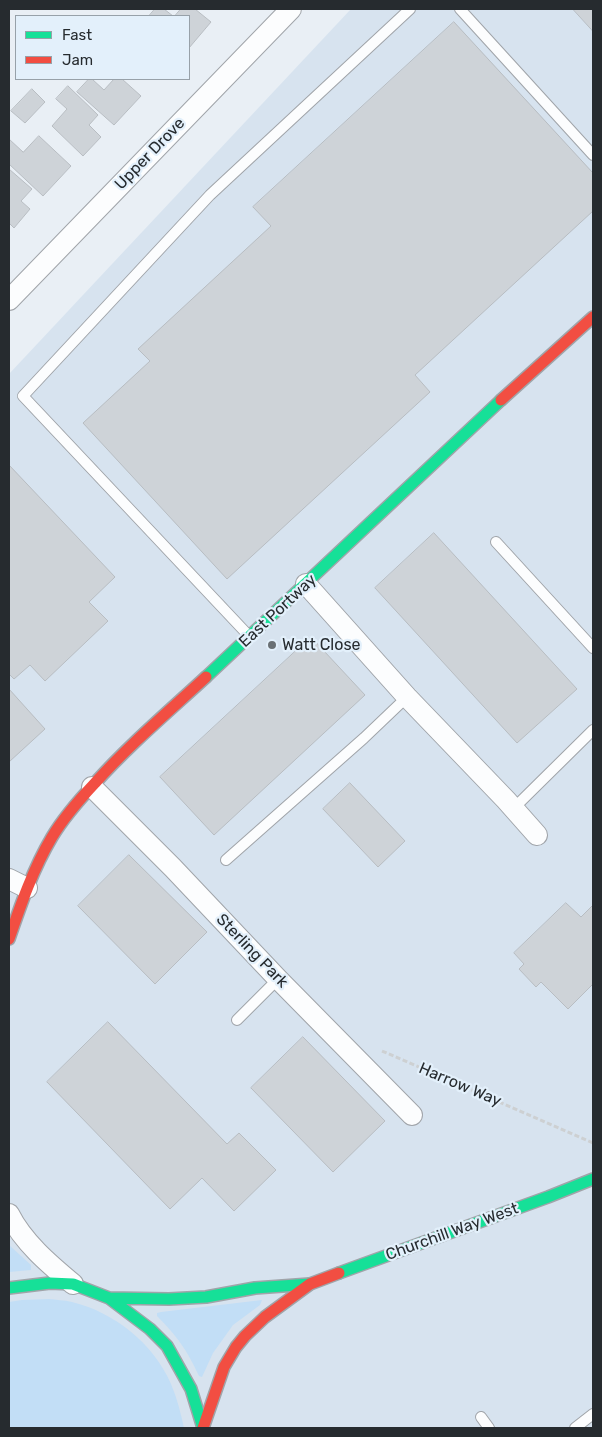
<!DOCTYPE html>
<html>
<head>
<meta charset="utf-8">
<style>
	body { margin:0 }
	#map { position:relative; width:602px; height:1437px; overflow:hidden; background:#e9eff5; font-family:Rubik,sans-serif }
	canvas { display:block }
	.frame { position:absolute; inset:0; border:10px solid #262b2f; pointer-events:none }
	.legend { position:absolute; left:15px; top:15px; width:175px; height:65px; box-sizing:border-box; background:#e3f0fb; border:1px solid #97a1a9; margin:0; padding:6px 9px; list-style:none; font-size:15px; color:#262b2f }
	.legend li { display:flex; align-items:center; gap:10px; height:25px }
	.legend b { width:25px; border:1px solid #97a1a9 }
</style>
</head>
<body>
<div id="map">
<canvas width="602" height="1437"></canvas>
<div class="frame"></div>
<ul class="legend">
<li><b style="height:6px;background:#16e098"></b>Fast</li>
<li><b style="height:6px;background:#f24e42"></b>Jam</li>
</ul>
</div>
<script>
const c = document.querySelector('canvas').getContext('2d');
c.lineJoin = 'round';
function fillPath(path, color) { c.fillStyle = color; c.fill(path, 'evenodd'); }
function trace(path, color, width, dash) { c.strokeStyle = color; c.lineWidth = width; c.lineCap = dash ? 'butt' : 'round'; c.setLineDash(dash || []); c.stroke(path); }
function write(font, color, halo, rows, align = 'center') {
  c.font = font + ' Rubik,sans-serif'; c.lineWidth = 4.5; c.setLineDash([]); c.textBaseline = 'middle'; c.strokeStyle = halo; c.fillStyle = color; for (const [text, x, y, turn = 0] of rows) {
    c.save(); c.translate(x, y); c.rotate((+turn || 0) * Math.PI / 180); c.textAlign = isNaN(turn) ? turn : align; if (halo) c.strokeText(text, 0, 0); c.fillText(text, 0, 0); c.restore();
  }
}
fillPath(new Path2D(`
	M351,9H593V1428H9V374Z`), '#d7e3ef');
fillPath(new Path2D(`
	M9,1245L31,1265V1270L9,1272Z
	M49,1299C56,1300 64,1300 72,1302C114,1312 154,1344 171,1384C177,1398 181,1414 184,1428H9V1302L22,1300Z
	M262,1300L260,1305L233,1325L213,1353L202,1377L199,1376C187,1350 177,1336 157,1316V1313L161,1312Z`), '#c2def6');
const building = new Path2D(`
	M155,9H164L173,16H149Z
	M181,9H195L211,22L189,48V16H175Z
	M573,9H593V31Z
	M454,22L593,173V211L415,375L430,392L227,579L83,423L150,361L138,349L271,226L253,207Z
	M89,79H92L104,90L114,79H122L141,96L114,125L77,92Z
	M68,86L98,115L89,125L101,137L83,156L52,126L67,109L56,99Z
	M32,89L45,102L25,123L11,111Z
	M39,136L71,166L43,196L9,164V139L23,152Z
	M9,169L32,189L21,201L30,209L14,228L9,223Z
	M9,465L115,577L89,602L108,621L45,681L30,665L14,679L9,674Z
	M434,533L577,689L517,743L375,588Z
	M311,637L365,695L214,835L160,777Z
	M9,689L45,729L9,762Z
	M350,783L405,841L378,867L323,809Z
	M129,855L207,932L155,984L78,906Z
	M566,903L581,917L593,905V984L568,1009L541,982L536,987L519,969L524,964L514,953Z
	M108,1022L227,1144L239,1133L276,1170L234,1211L202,1178L170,1209L47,1082Z
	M303,1037L385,1121L333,1172L251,1088Z`);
fillPath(building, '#ced3d8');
trace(building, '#b8bdc2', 1);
const lane = new Path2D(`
	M460,9L593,155
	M496,542L593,648
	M250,637L23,396L210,195L410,9
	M514,808L593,730
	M226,860L364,738L407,697
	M237,1020L278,979
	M481,1417L489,1428
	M575,1428L593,1414`);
const street = new Path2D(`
	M9,300L291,9
	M306,584L407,697L506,800L537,835
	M92,787L173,868L278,979L412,1115
	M9,879L27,888
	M9,1214C23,1242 49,1264 73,1284`);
const fast = new Path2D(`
	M206,677L501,400
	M339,1273L548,1197L593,1179
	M9,1288L50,1283L73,1284L109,1298L150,1329L167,1346L191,1389L203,1428
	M109,1298L169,1299L206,1297L255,1288L310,1284`);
const jam = new Path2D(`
	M501,400L593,317
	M9,939C21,904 33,869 52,837C64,817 79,800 95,783C129,745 168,712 206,677
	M203,1428L224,1367L236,1347L245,1336L265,1317L310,1284L339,1273`);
trace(lane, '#a0a4a9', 12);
trace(street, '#a0a4a9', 22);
trace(fast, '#a0a4a9', 14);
trace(jam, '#a0a4a9', 14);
trace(new Path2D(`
	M382,1051L593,1143`), '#cdd0d2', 3, [5, 2.5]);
trace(lane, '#fcfdfe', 10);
trace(street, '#fcfdfe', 20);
trace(fast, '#16e098', 11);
trace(jam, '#f24e42', 11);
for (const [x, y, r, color] of [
	[272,645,5,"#6a7074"]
]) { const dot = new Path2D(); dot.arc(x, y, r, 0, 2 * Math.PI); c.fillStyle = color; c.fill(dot); trace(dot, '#e3f0fb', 2); }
write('16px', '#262b2f', '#e3f0fb', [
	["Upper Drove",150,154,-46],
	["East Portway",278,611,-43],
	["Sterling Park",252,951,46],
	["Harrow Way",460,1085,23],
	["Churchill Way West",452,1232,-20]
]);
write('16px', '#262b2f', '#e3f0fb', [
	["Watt Close",282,645]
], 'left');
</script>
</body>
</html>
